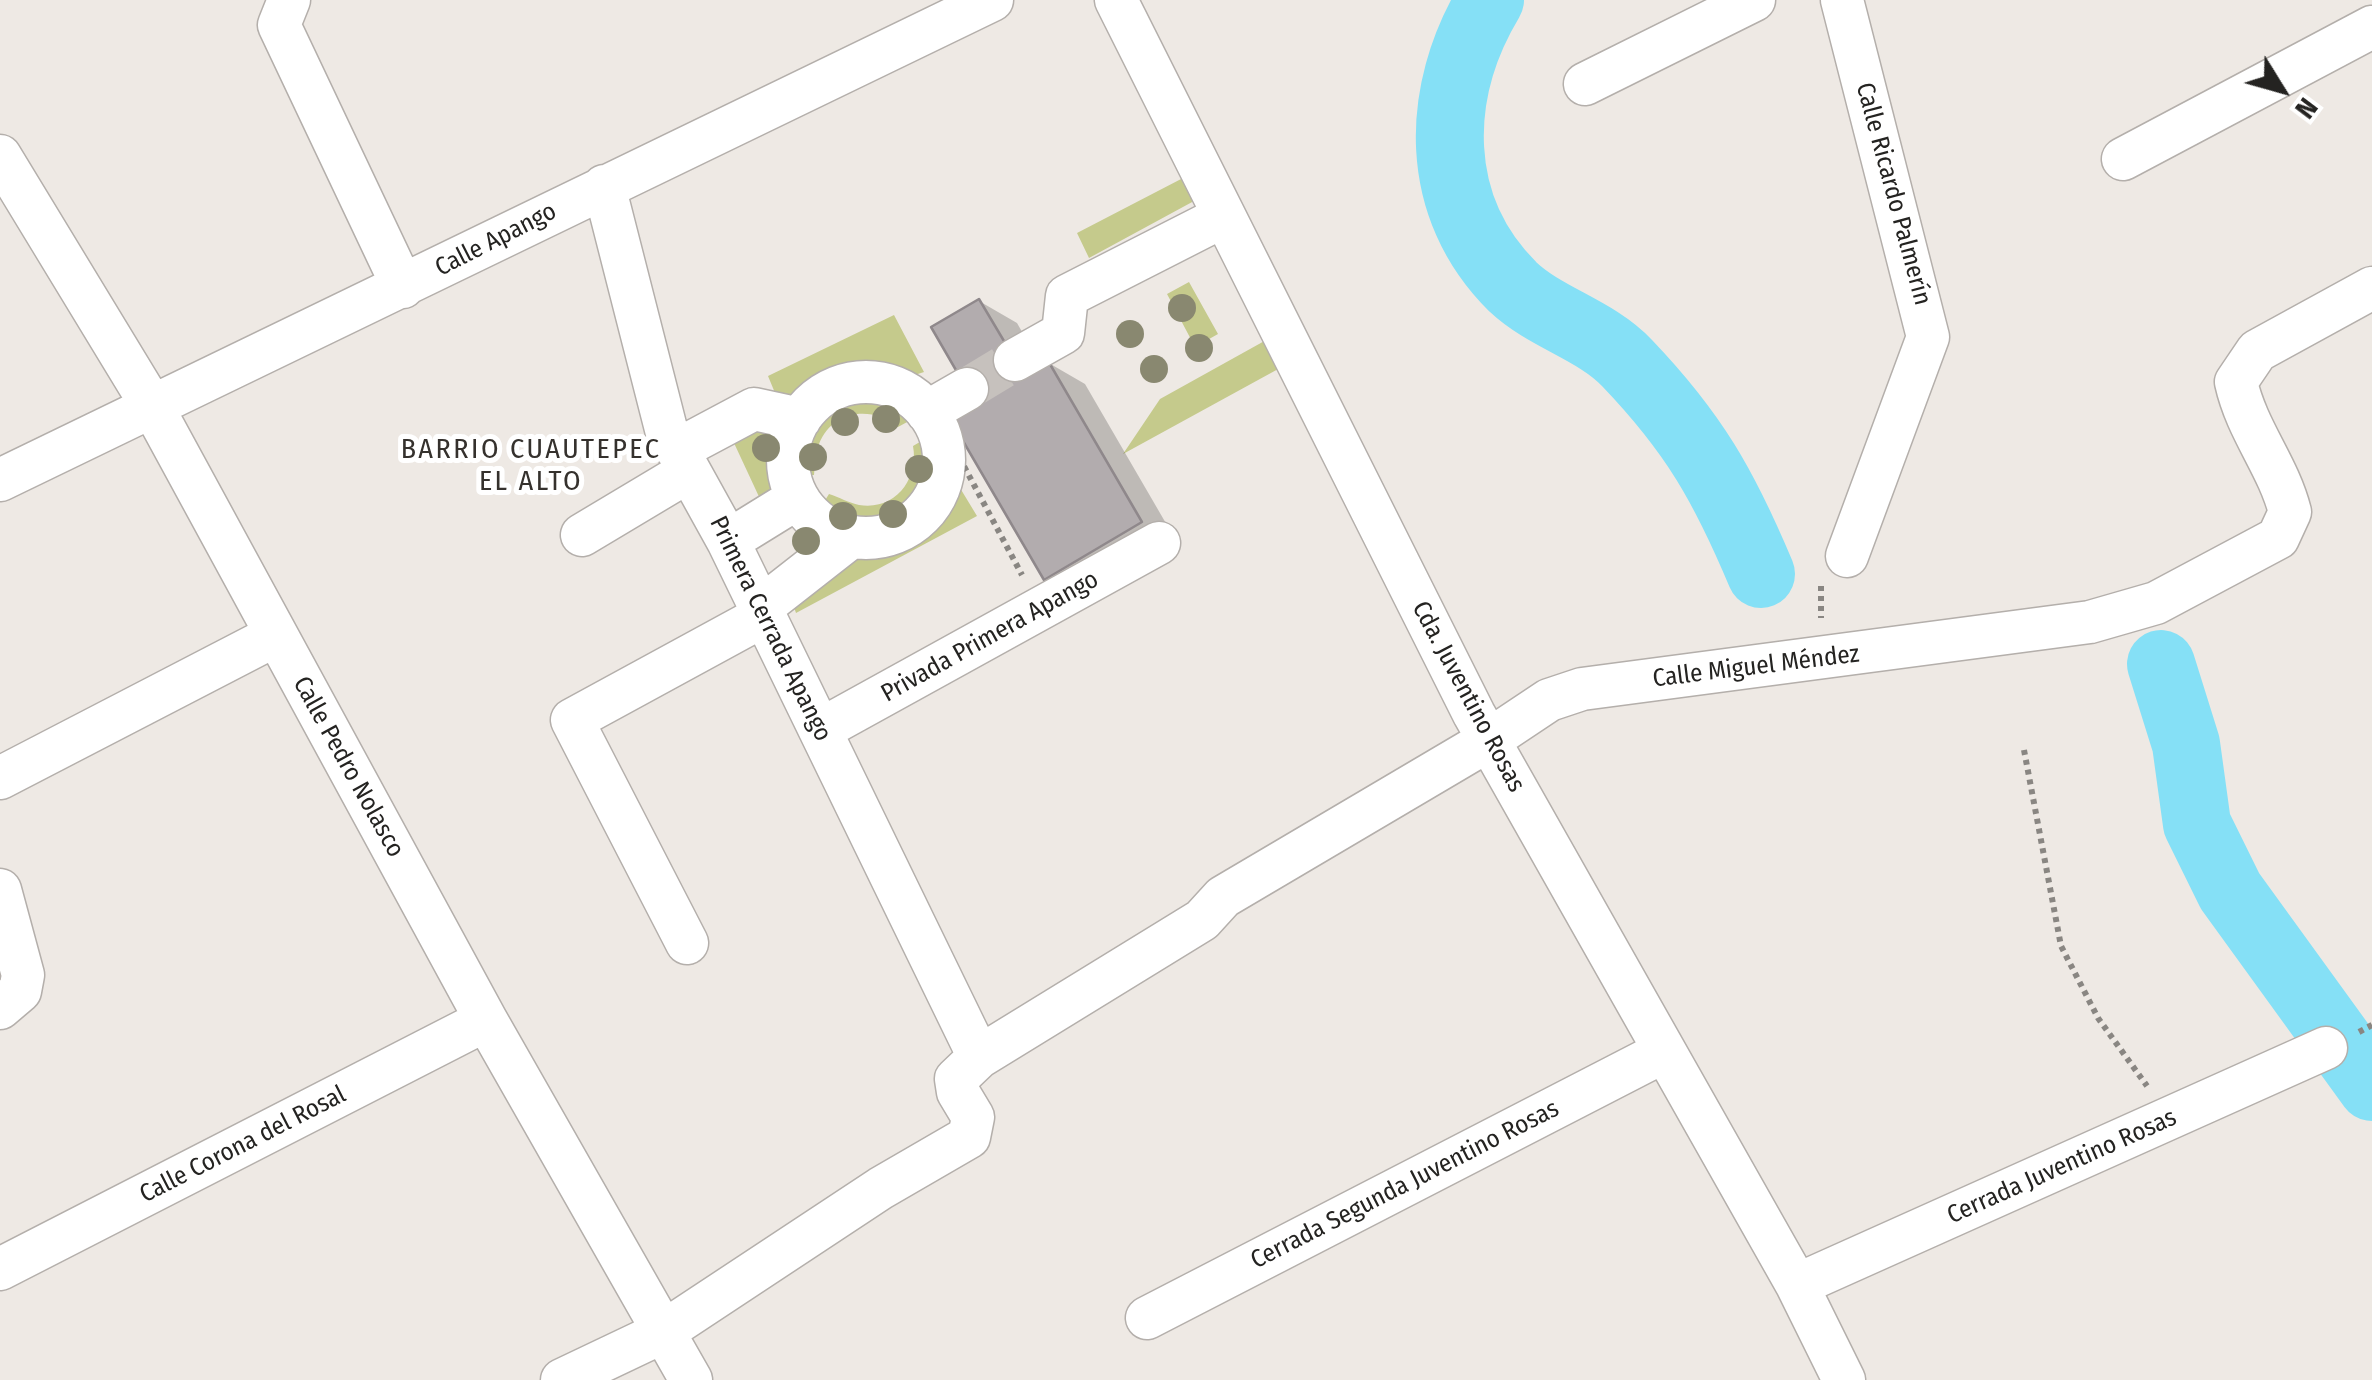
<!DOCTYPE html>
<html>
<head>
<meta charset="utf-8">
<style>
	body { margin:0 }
	#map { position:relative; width:2372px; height:1380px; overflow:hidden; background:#eee9e4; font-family:"Fira Sans Condensed",sans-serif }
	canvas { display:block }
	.north { position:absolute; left:2232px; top:40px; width:100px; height:100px; -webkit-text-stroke:8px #fff; paint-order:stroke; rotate:127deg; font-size:28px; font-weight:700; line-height:40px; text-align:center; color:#242321 }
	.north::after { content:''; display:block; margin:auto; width:35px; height:45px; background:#242321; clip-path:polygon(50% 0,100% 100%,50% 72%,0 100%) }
</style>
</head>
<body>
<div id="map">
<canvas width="2372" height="1380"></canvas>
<div class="north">N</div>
</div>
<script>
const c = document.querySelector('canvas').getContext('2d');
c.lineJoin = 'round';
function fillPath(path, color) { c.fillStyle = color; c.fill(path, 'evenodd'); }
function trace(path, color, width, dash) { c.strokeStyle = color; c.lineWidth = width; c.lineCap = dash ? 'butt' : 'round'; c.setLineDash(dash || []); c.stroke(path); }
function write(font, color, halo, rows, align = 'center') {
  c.font = font + ' "Fira Sans Condensed",sans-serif'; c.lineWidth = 10; c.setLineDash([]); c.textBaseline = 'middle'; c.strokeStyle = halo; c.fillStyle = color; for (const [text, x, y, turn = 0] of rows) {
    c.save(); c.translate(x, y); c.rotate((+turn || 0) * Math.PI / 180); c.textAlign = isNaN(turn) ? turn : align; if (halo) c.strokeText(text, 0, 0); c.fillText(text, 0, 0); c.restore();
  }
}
fillPath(new Path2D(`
	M1183,178L1194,201L1089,258L1077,233Z
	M1189,282L1218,334L1195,347L1167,294Z
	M894,315L924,372C899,382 878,369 852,372C823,376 808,400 780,405L768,376Z
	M1268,339L1280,368L1123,454L1160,399Z
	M877,399L891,403L909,421L898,427C873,406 833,409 819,444C815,453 815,466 814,475H804C797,428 831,398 877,399Z
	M744,430L786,431L785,483L761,501L734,443Z
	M925,439C950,499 871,542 824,502L829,494C839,497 849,503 859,505C896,511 919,478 913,446Z
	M957,483L977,516L796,613L793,604L871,549L905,540L942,508Z`), '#c5ca8c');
fillPath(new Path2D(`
	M979,301L1017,323L1041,365L1047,362L1085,384L1178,544L1083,600L1045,578Z`), '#0003');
trace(new Path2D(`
	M1490,0C1434,93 1432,207 1513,287C1546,318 1596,330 1627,363C1694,433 1724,486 1761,574
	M2161,664L2186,744L2197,824L2230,891L2372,1087`), '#85e0f6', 68);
const building = new Path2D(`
	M979,299L1023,373L1047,359L1142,522L1044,580L949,417L975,403L931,327Z`);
fillPath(building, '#b2acae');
trace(building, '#8f888b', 2.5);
trace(new Path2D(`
	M967,389L1015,360`), '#c6c1bd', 42, [42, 21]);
const minor = new Path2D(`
	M289,0L279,25L403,287
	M1116,0L1474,714L1797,1285L1844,1380
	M1842,0L1928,337L1847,556
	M1585,84L1754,0
	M0,156L152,406L486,1020L691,1380
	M2123,159L2372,27
	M604,186L666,429L728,541L979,1057
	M1015,360L1063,333L1067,296L1224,216
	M788 460a78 78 0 1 1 156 0a78 78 0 1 1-156 0Z
	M927,412L967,389
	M677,450L754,409L800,419
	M0,480L992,0
	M582,535L689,471
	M728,541L796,499
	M759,609L851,537
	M820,730L1159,543
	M0,778L276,635
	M0,890L23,975L20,991L0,1008
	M687,943L572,720L763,616
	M0,1269L486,1020
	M1797,1285L2326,1048
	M1147,1318L1663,1052
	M562,1380L663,1332L881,1188L969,1137L973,1117L958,1092L956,1079L979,1057L1202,920L1223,897L1489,740L1549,700L1582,689L2090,622L2156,603L2278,538L2290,512C2278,465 2247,431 2236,382L2257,351L2372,288`);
trace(minor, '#b4afab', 45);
trace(new Path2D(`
	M950,440L1022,575
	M1821,586V618
	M2024,750L2061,946L2098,1018L2147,1086
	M2359,1032L2372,1025`), '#898682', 6, [5, 5]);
trace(minor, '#fff', 42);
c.fillStyle = '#898870';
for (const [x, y] of [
	[1182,308],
	[1130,334],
	[1199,348],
	[1154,369],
	[886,419],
	[845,422],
	[766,448],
	[813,457],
	[919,469],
	[893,514],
	[843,516],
	[806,541]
]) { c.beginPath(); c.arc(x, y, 14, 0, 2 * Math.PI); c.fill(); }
write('25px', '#242321', '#fff', [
	["Calle Ricardo Palmerín",1893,194,75],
	["Calle Apango",496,240,-27],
	["Primera Cerrada Apango",770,629,64],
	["Privada Primera Apango",990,637,-29],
	["Calle Miguel Méndez",1756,667,-7],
	["Cda. Juventino Rosas",1468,697,62],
	["Calle Pedro Nolasco",348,767,61],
	["Calle Corona del Rosal",243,1145,-27],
	["Cerrada Juventino Rosas",2062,1167,-24],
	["Cerrada Segunda Juventino Rosas",1405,1185,-27]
]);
c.letterSpacing = '2.5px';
write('28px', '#35312d', '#fff', [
	["BARRIO CUAUTEPEC",531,450],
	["EL ALTO",531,482]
]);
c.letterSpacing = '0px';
</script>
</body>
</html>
